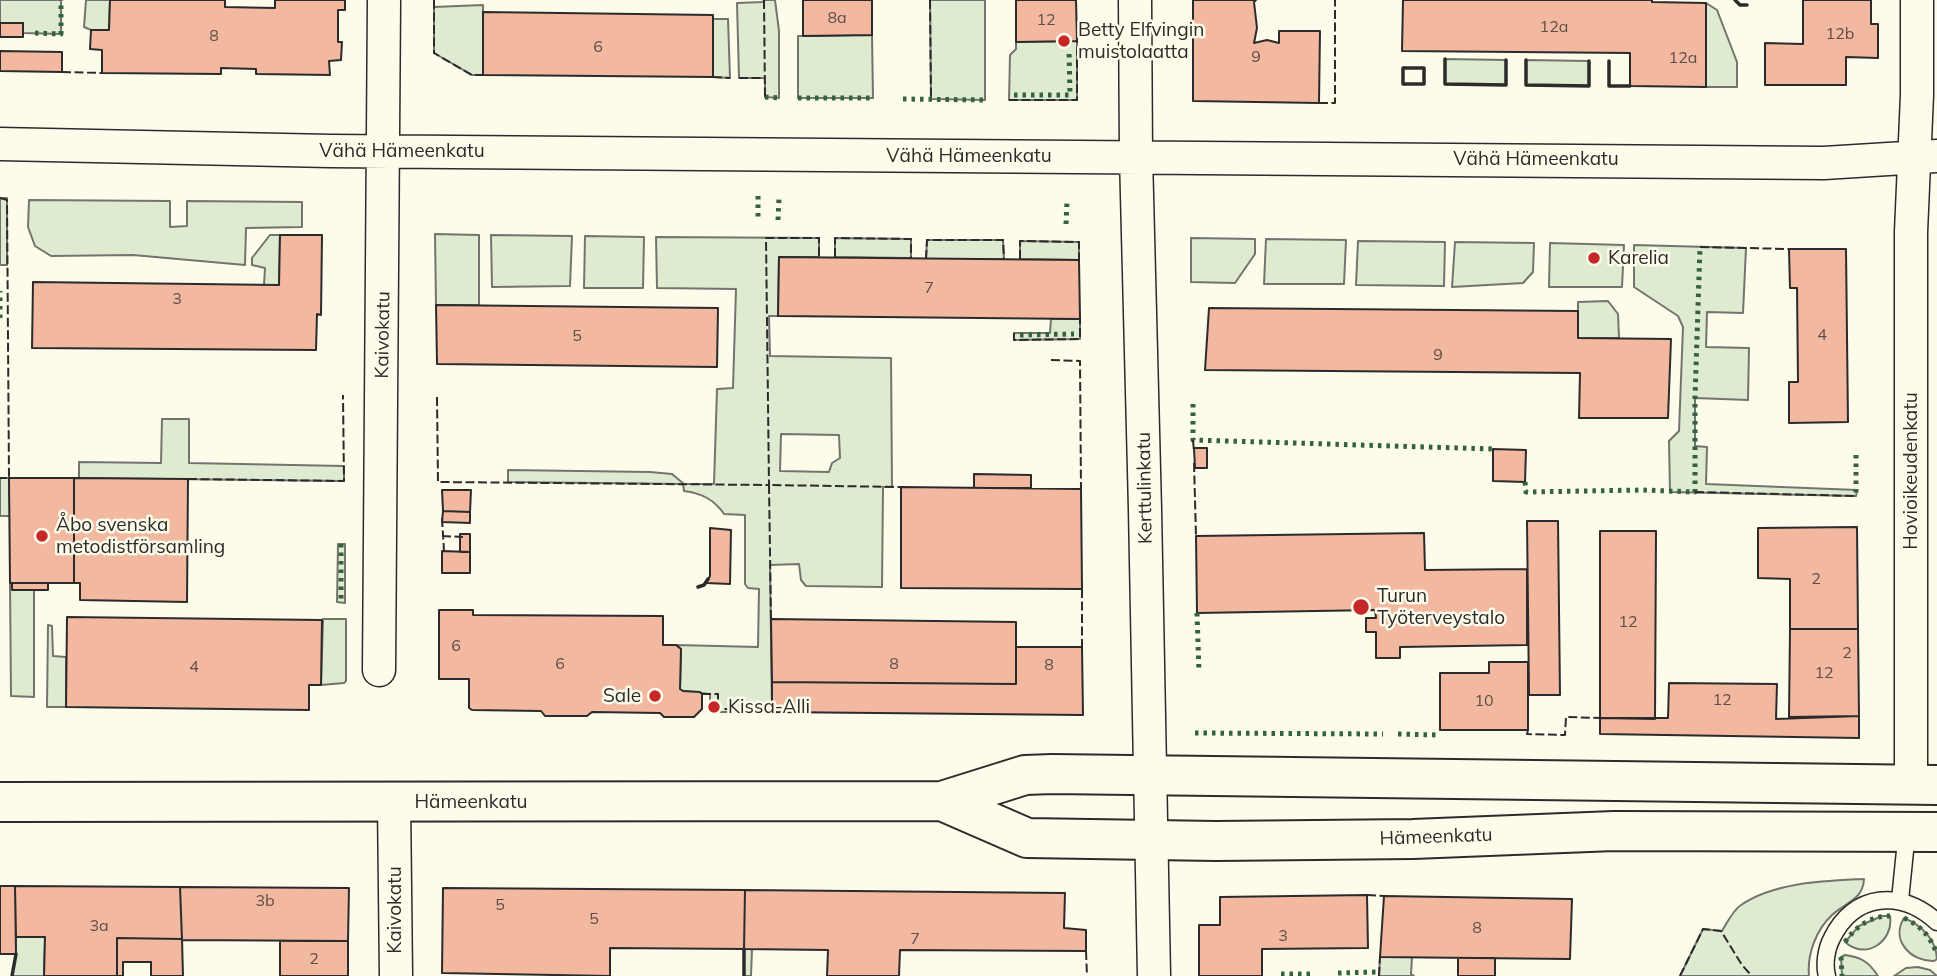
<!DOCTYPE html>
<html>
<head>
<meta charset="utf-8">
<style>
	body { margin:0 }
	canvas { display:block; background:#fdfbea }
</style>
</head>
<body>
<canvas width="1937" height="976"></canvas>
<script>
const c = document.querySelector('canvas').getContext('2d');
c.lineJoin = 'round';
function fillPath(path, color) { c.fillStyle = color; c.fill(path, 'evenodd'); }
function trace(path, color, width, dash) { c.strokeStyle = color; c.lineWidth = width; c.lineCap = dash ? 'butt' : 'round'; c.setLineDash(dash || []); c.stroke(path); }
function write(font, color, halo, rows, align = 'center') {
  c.font = font + ' Mulish,sans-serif'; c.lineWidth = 5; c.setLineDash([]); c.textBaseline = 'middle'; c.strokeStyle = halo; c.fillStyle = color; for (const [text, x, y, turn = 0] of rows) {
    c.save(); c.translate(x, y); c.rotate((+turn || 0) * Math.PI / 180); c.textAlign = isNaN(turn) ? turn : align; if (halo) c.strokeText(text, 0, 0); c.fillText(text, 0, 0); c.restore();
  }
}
const green = new Path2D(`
	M0,0H61V34L23,33V23H0Z
	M86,0H110L109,30H91L84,27Z
	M764,0H775L779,31V98L765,97V78H739L737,3L763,2Z
	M930,0H985V100L931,99Z
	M1706,3L1717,10L1737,62V87H1706Z
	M483,5V75H472L434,53V7Z
	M713,19H728L730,78L713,77Z
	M872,35L873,98H798V36Z
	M1077,41V100H1009L1010,55L1016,49V42Z
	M1445,59L1506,60V85L1445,84Z
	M1526,60L1589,61V86L1526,85Z
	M0,198H7V265H0Z
	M29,200L170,201V227L187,226V201L302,202V227L246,228L245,265L133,255L51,256L35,246L28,227Z
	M435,234L479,235V305H436Z
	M270,235H280L279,285H264L265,268L252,265V258Z
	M491,235L572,236L570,286L492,287Z
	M585,236L644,237L643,288H584Z
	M656,237L819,238V257H779L778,316H769L770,356L891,358L892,487H883L882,587L806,586L801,580L799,564L770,565L772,712H710V694L683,691L680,689L681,649L676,645L758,647L759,589L748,588L745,584V515L724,514C714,499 701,493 684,491L683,484L508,482V470L650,472L672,474L684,484H714L717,389L733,388L736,289L657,288ZM781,434L839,435L840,458L832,463L829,472L780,471Z
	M835,238L911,239V258L835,257Z
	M1191,238L1255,239V254L1235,283L1191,282Z
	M1266,239L1346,240L1344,284H1264Z
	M927,240H1003L1004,259H926Z
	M1020,241L1079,242V260L1020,259Z
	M1358,241L1445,242L1444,286L1356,285Z
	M1455,242L1534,243L1533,272L1523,283L1452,287Z
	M1550,243L1624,245L1622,287H1549Z
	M1634,245L1746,248L1743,313L1707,312L1706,347L1749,348L1748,400L1695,398V446L1707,447L1706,484L1857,490L1856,496L1670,492L1669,441L1679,431L1683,327L1678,316L1634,287Z
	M1608,301L1618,314L1619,338H1578V302Z
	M1051,319H1080V339L1014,340V333H1050Z
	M162,419H189V463L344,466V481L79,478V462L161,463Z
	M0,478H9L10,516H0Z
	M338,544H345V603L337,602Z
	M10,583H34V697L11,696Z
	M323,619H346V681L344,683L321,685Z
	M48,625L52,626L53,656L66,657V707H47Z
	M1864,879C1863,900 1846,902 1832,915C1816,930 1807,954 1809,976H1680L1703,929L1722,931C1727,923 1733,910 1741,905C1775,882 1825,881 1864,879Z
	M1882,916H1890C1894,941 1866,961 1845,942L1859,926Z
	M1904,918C1921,925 1936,939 1937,959L1934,961C1912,962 1890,941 1904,918Z
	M16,937H45L44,976H12L16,954Z
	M744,949H752L751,976H744Z
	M1845,955C1861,957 1869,962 1878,976H1842L1841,957Z
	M1380,957H1412L1411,974L1414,976H1379Z
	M1918,967L1930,970L1937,976H1894L1906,968Z`);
fillPath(green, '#deebd1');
trace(green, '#74746e', 2);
const building = new Path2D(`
	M110,0H225V7L275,8V0H345V10H338V42H342L341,60L329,61L330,75L256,74V69L221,68V74L102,73V50L90,49L91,30H109Z
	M803,0H872V35L803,36Z
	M1016,0H1076L1077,41L1016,42Z
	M1193,0H1256L1254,2L1257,28L1254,43L1267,40L1279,43V31H1320L1319,103L1193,101Z
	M1403,0H1652V2L1706,3V87L1630,86V53L1402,51Z
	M1803,0H1871V24H1878V58L1846,57V85H1765V43L1803,44Z
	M483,12L713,15V77L483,75Z
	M0,23H23V37H0Z
	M0,51L62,52V72L0,71Z
	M280,235H322L321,315L317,314L316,350L32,348L33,282L279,285Z
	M1789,249H1846L1848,422L1789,423V382H1798L1797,288H1790Z
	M779,257L1079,260L1080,319L778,316Z
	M436,305L718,308L717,367L437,364Z
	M1209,308L1578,311V338L1671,339L1668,418H1579L1580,373L1205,370Z
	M1194,448H1207V468H1195Z
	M1493,449L1526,450L1525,482L1493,481Z
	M974,474L1031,475V488H974Z
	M9,478H74V583H10Z
	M74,478L188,479L187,602L80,600V583H74Z
	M901,487L1081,489L1082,589L901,588Z
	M442,490H471L470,512L443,511Z
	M443,511L470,512V523L442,522Z
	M1527,521H1558L1560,695H1529Z
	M1857,527L1858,629H1790V579L1758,578V528Z
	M710,528L731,530L730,584L706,583L710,576Z
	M1600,531H1656L1655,719L1600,718Z
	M1424,533L1425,570L1527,569V645L1400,647V658H1376V632H1366V618H1376L1375,610L1197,613L1196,536Z
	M460,534H470V552H460Z
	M442,551L470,552V573H442Z
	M12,583H48V590H12Z
	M439,610H473V615L663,616V645H676L681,649L680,689L683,691L700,692L702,694V709L694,717H664L660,713L592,712L587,716H545L541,711L472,710L469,708V679H439Z
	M67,617L322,620L321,685H309V710L66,707Z
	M771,619L1016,622V684L772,682Z
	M1790,629H1858L1859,716L1789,717Z
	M1016,647H1082L1083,715L772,712V682L1016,684Z
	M1489,662H1528V730H1440V673H1489Z
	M1669,683L1777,684L1776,719L1859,716V738L1600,734V718H1668Z
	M0,886H15L16,954H0Z
	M15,886L180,887L182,939L117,938V976H44L45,937H16Z
	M180,887L349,888L348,941L182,940Z
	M443,888L745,890L744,949L610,948V976L442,973Z
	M745,890L1065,893L1064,928L1086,930V951L900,950L899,976H827L828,950L744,949Z
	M1367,895L1368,948L1262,949V976H1199V925H1220V897Z
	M1384,896L1572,899L1570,959L1380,957Z
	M117,938L182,939L183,976H151V962H123V976H117Z
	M280,941H348V976H280Z
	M1458,958H1495V976H1458Z`);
fillPath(building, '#f2b8a0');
trace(building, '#2b2b2b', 2);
const lane = new Path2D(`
	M1900,900L1907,831
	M1827,976C1824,965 1826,949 1832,938C1854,893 1901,889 1937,922`);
const street = new Path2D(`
	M1135,0L1136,156L1145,509L1154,976
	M0,144L330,151L1824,163L1937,156
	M379,670L384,0
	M1911,784V232L1917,95V0
	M394,802L396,976`);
const highway = new Path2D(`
	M942,801L1027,838L1216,841L1413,839L1614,831L1937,832
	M0,802L942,801L1025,775L1052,774L1937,785`);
trace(lane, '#2b2b2b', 19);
trace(street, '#2b2b2b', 35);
trace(highway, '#2b2b2b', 42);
trace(lane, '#fdfbea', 16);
trace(street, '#fdfbea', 32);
trace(highway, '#fdfbea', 38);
trace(new Path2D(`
	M35,33L61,34V0
	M1014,95H1070L1069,49
	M765,97L779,98
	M798,98H873
	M903,99L985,100
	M758,196V218
	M778,220L779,198
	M1066,224L1067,201
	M0,318V291
	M1020,335L1074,334
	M1193,404V440L1493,449
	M1856,455V496
	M1525,482L1526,492L1643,490L1695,492V398L1700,247
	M341,544V603
	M1197,613L1199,672
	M1195,733L1383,734
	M1398,734L1438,735
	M1904,918C1921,926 1930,936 1937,954
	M1845,942C1856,926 1871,916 1890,916
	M1841,957L1842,976
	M1338,973L1377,972
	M1281,974H1310`), '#34623c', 5, [3.5, 5]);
trace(new Path2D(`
	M434,0V53L472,75H483
	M764,0L765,97
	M930,0L931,99
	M62,72L102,73
	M713,77L730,78
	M739,78H765
	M1009,100H1077V41
	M1319,103H1335V0
	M0,198L7,200L9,478H0
	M1700,247L1789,249
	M835,257V238L911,239V258
	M926,259L927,240H1003L1004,259
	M1020,259V241L1079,242V260
	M1014,333V340L1080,339V319
	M1051,360L1080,361L1081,489
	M437,397L438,482L769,485L766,238H819V257
	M1193,440L1194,452
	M1194,463L1196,536
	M188,479L344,481L343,395
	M1695,492L1856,496
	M442,518L444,551
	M442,536L463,537
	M1082,589V647
	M771,619L769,485L901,487
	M702,694H718V709L772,710
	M1528,730L1527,734L1565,735L1566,717L1600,718
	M1367,895L1384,896
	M1086,951L1087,976
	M1379,976L1380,957
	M1680,976L1703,929L1721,931L1742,965L1752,976`), '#2b2b2b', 2, [9, 3.5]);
trace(new Path2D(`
	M1735,0L1740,5H1747
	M1445,59V84L1506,85V60
	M1526,60V85L1589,86V61
	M1609,61V86H1630
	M1403,68H1424V84H1403Z
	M698,587L704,585L708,579
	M12,976L16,954
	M744,976V949`), '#2b2b2b', 3.5);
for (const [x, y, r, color] of [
	[1064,41,7,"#c62828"],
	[1594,258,7,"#c62828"],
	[42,536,7,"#c62828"],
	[1361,607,9,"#c62828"],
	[655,696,7,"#c62828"],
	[714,707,7,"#c62828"]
]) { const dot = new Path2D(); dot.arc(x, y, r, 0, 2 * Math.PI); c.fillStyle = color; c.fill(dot); trace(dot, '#fdfbea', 2.5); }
write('16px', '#5d4e48', null, [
	["8a",837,18],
	["12",1046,20],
	["12a",1554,27],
	["12b",1840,34],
	["8",214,36],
	["6",598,47],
	["9",1256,57],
	["12a",1683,58],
	["7",929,288],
	["3",177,299],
	["4",1822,335],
	["5",577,336],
	["9",1438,355],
	["2",1816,579],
	["12",1628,622],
	["6",456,646],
	["2",1847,653],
	["6",560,664],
	["8",894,664],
	["8",1049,665],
	["4",194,667],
	["12",1824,673],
	["12",1722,700],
	["10",1484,701],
	["3b",265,901],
	["5",500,905],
	["5",594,919],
	["3a",99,926],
	["8",1477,928],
	["3",1283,936],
	["7",915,939],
	["2",314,959]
]);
write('19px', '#2b2b2b', '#fdfbea', [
	["Betty Elfvingin",1078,30],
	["muistolaatta",1078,52],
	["Karelia",1608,258],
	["Åbo svenska",56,525],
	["metodistförsamling",56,547],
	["Turun",1377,596],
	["Työterveystalo",1377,618],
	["Sale",641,696,"right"],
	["Kissa-Alli",728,707]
], 'left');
write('19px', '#2b2b2b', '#fdfbea', [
	["Vähä Hämeenkatu",402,151],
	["Vähä Hämeenkatu",969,156],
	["Vähä Hämeenkatu",1536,159],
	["Kaivokatu",383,335,-89],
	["Hovioikeudenkatu",1911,471,-90],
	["Kerttulinkatu",1145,488,-91],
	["Hämeenkatu",471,802],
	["Hämeenkatu",1436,837,-2],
	["Kaivokatu",395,910,-90]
]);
</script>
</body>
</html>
